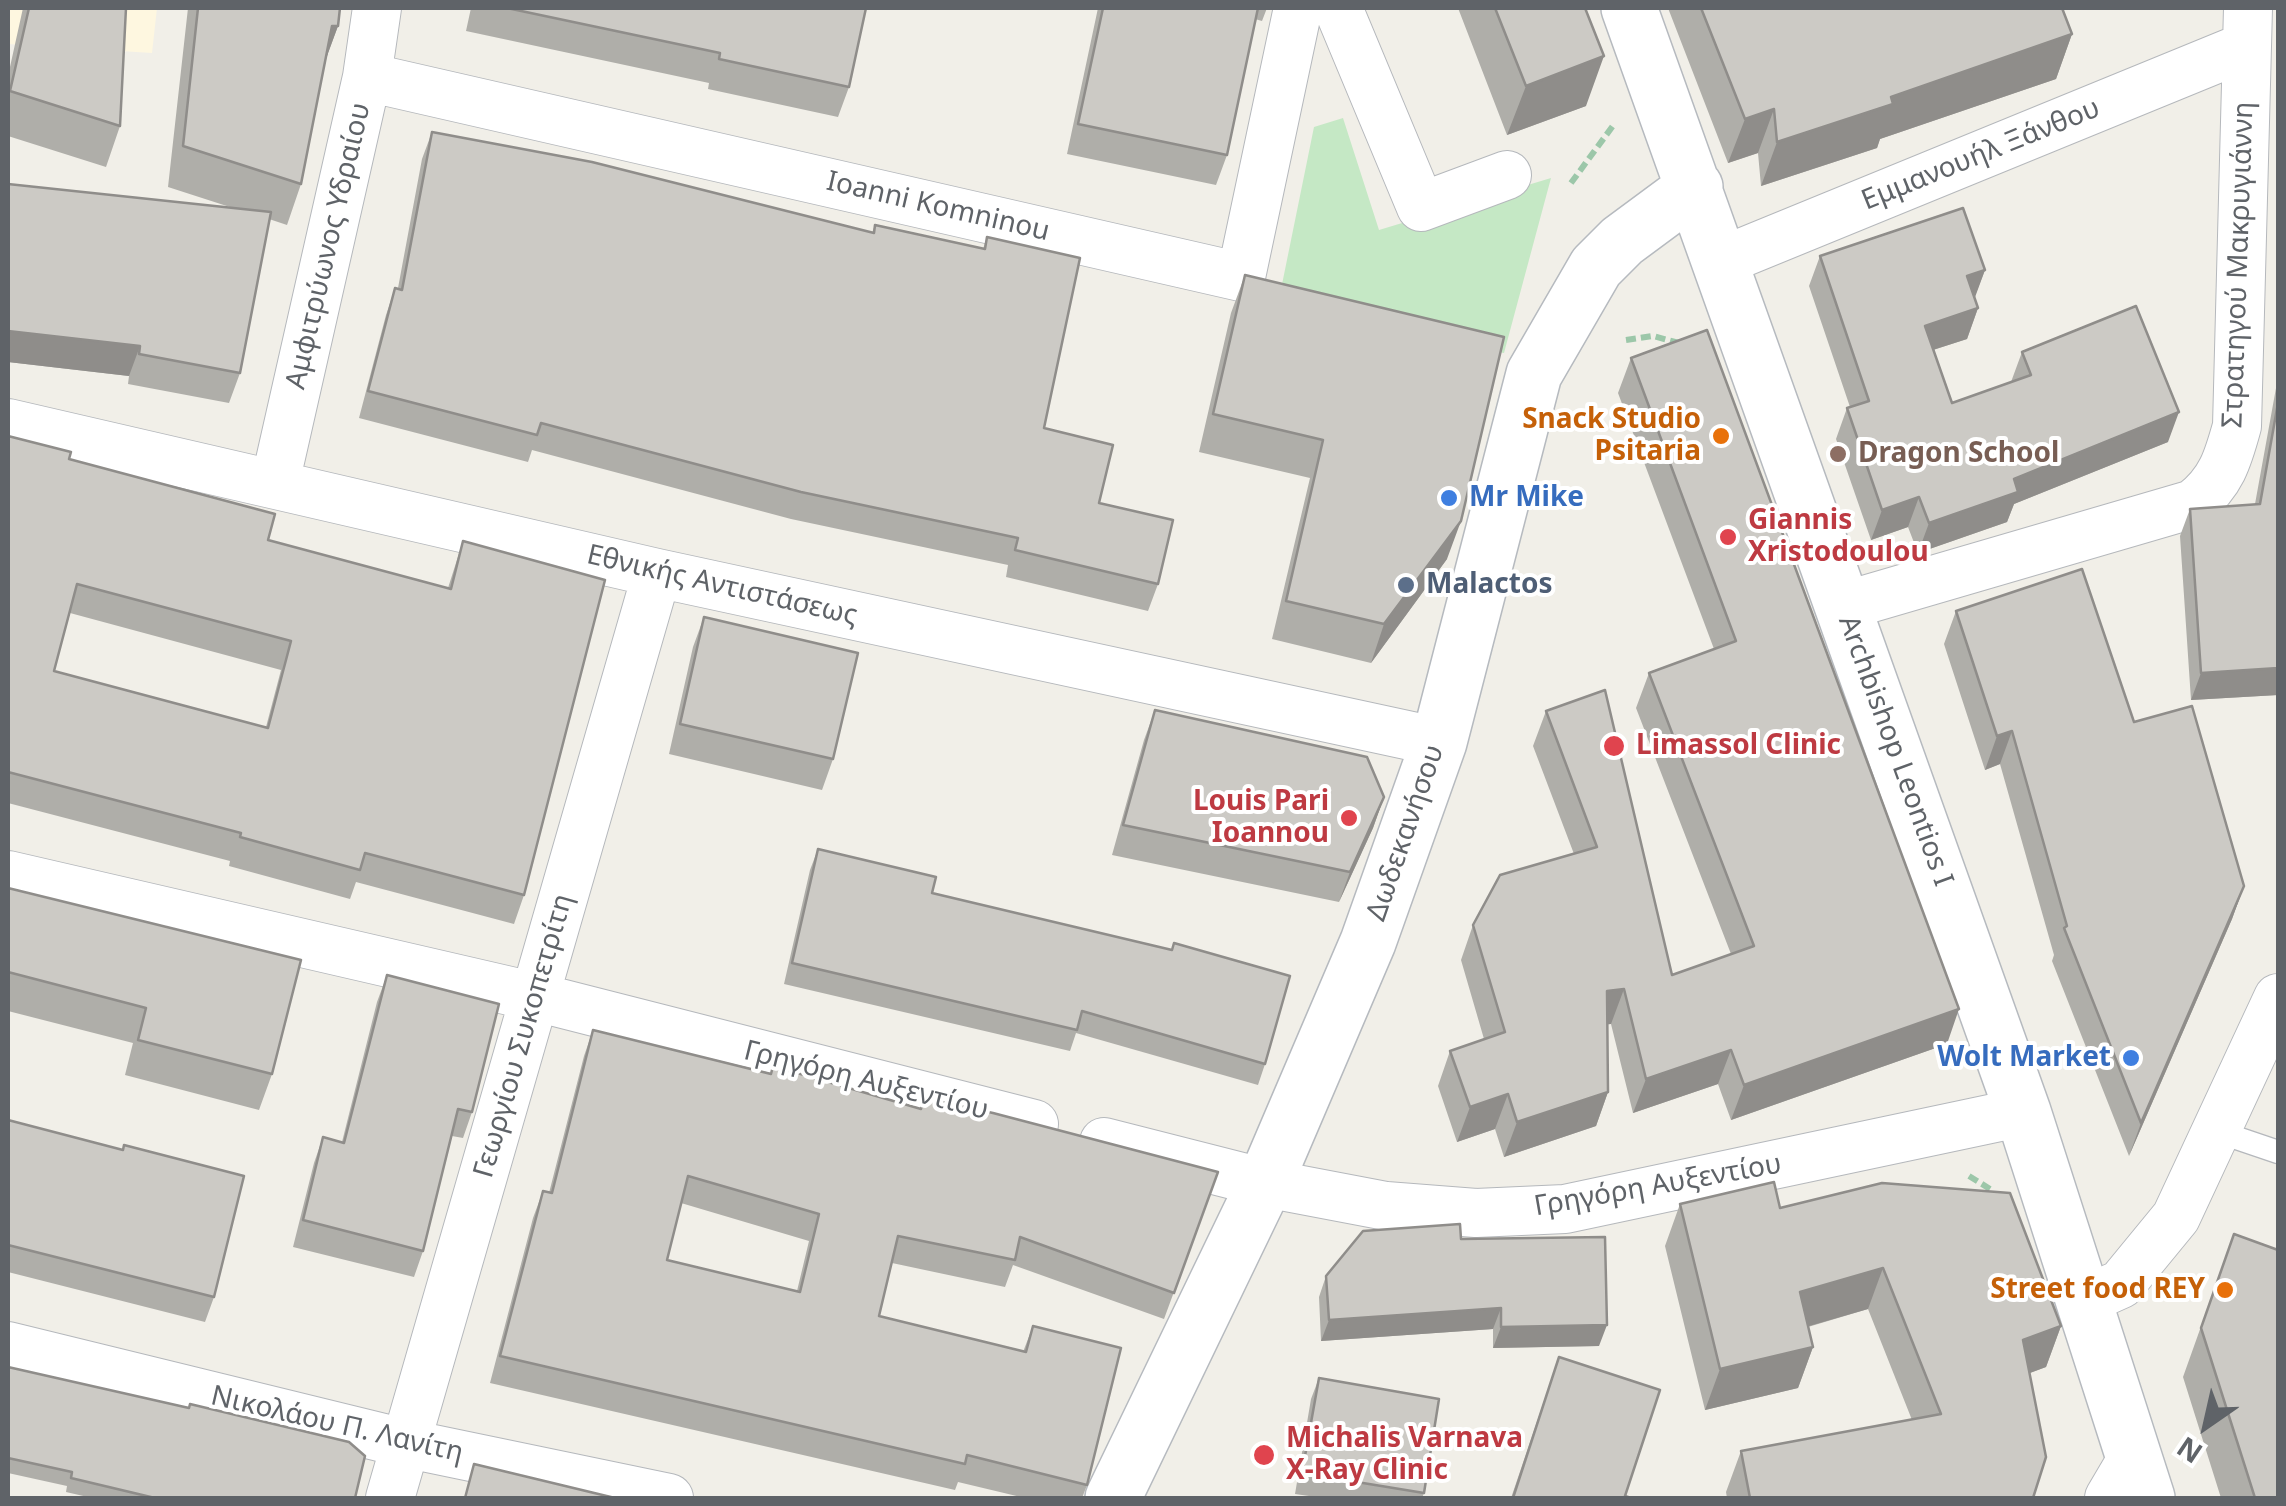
<!DOCTYPE html>
<html>
<head>
<meta charset="utf-8">
<style>
	body { margin:0 }
	#map { position:relative; width:2286px; height:1506px; overflow:hidden; background:#f1efe8; font-family:"Noto Sans",sans-serif }
	canvas { display:block }
	.frame { position:absolute; inset:0; border:10px solid #5f6368; pointer-events:none }
	.north { position:absolute; left:2156px; top:1376px; width:100px; height:100px; -webkit-text-stroke:8px #fff; paint-order:stroke; rotate:214deg; font-size:28px; font-weight:700; line-height:40px; text-align:center; color:#5f6368 }
	.north::after { content:''; display:block; margin:auto; width:35px; height:45px; background:#5f6368; clip-path:polygon(50% 0,100% 100%,50% 72%,0 100%) }
</style>
</head>
<body>
<div id="map">
<canvas width="2286" height="1506"></canvas>
<div class="frame"></div>
<div class="north">N</div>
</div>
<script>
const c = document.querySelector('canvas').getContext('2d');
c.lineJoin = 'round';
function fillPath(path, color) { c.fillStyle = color; c.fill(path, 'evenodd'); }
function trace(path, color, width, dash) { c.strokeStyle = color; c.lineWidth = width; c.lineCap = dash ? 'butt' : 'round'; c.setLineDash(dash || []); c.stroke(path); }
function write(font, color, halo, rows, align = 'center') {
  c.font = font + ' "Noto Sans",sans-serif'; c.lineWidth = 8; c.setLineDash([]); c.textBaseline = 'middle'; c.strokeStyle = halo; c.fillStyle = color; for (const [text, x, y, turn = 0] of rows) {
    c.save(); c.translate(x, y); c.rotate((+turn || 0) * Math.PI / 180); c.textAlign = isNaN(turn) ? turn : align; if (halo) c.strokeText(text, 0, 0); c.fillText(text, 0, 0); c.restore();
  }
}
fillPath(new Path2D(`
	M8,8H157L152,53L8,44Z`), '#fef7e0');
fillPath(new Path2D(`
	M1343,118L1379,230L1551,178L1504,353L1277,309L1314,127Z`), '#c5e8c5');
const lane = new Path2D(`
	M2219,1132L2278,1152`);
const street = new Path2D(`
	M1338,8L1421,207L1507,175
	M367,77L1241,277L1298,8
	M1717,263L2245,47
	M8,423L657,573L1439,742
	M275,483L367,77L377,8
	M1844,606L2193,504C2221,483 2228,459 2237,426L2248,8
	M8,875L536,997L1034,1124
	M1104,1142L1265,1183L1386,1206L1476,1213L1565,1209L2023,1112
	M2083,1301L2121,1284L2176,1217L2278,998
	M8,1346L404,1443L669,1498
	M390,1498L657,573
	M2109,1498L2132,1459`);
const secondary = new Path2D(`
	M1629,8L2023,1112L2147,1498
	M1113,1498L1265,1183L1368,942L1439,742L1534,374L1596,267L1622,241L1695,187`);
trace(lane, '#b5b8bc', 25);
trace(street, '#b5b8bc', 50);
trace(secondary, '#b6babf', 58);
trace(new Path2D(`
	M1571,183L1615,123
	M1626,340L1653,336L1679,343
	M1969,1176L1990,1189`), '#9cc7a9', 6, [10, 5]);
trace(lane, '#fff', 22);
trace(street, '#fff', 48);
trace(secondary, '#fff', 55);
fillPath(new Path2D(`
	M23,8H126L120,126L106,167L8,136V76Z
	M188,8H340L338,26L325,61L301,184L287,225L269,219L240,373L229,403L128,384L129,376L8,362V184L233,208L168,187Z
	M471,8H866L849,87L838,117L708,89L709,83L466,31Z
	M1098,8H1267L1262,21L1255,19L1227,155L1216,185L1067,154Z
	M1458,8H1585L1586,106L1507,135Z
	M1668,8H2062L2072,34L2056,79L1880,139L1877,148L1761,186L1758,153L1728,163Z
	M432,132L872,233L875,225L983,249L987,237L1044,428L1158,584L1148,611L1006,577L1008,565L791,519L532,450L528,462L359,418L386,315L395,288H398L422,159Z
	M1820,256L1985,270L1974,298L1978,308L1967,339L1933,350L1952,403L2011,382L2022,352L2168,442L2014,504L2007,522L1918,553L1908,527L1871,540L1836,439L1847,408L1850,407L1809,286Z
	M1245,275L1447,559L1371,663L1272,639L1310,478L1199,452L1231,313Z
	M1631,358L1947,1044L1731,1120L1718,1084L1633,1113L1611,1024H1607L1608,1092L1596,1126L1504,1157L1495,1129L1457,1142L1438,1086L1450,1051L1484,1039L1461,960L1473,925L1574,854L1533,746L1546,711L1672,975L1731,954L1636,708L1649,673L1714,649L1618,393Z
	M2278,377V695L2191,700L2180,536L2190,509L2255,504Z
	M8,436L69,459L268,540L448,588L463,541L524,895L514,924L356,882L350,899L229,866L230,861L8,803ZM70,613L281,670L266,727L54,671Z
	M1956,611L2134,722L2244,886L2232,919L2129,1156L2052,961L2054,955L2000,764L1985,770L1944,644Z
	M704,617L833,759L822,790L669,754L693,647Z
	M1155,710L1384,797L1373,828L1339,902L1112,855L1144,740Z
	M818,849L932,893L1265,1064L1258,1085L1076,1033L1070,1051L784,984L810,870Z
	M8,888L272,1074L259,1110L125,1075L133,1043L8,1011Z
	M387,975L472,1112L463,1138L452,1136L423,1251L414,1277L293,1247L314,1163L323,1137L342,1142L377,1002Z
	M593,1030L920,1109L924,1098L1218,1172L1164,1319L1013,1265L1005,1287L892,1263L879,1316L1023,1352L1033,1326L1087,1485L1082,1498H1025L958,1482L955,1490L490,1383L533,1218L543,1191L549,1193L584,1056ZM681,1203L809,1241L797,1291L667,1260Z
	M8,1120L214,1297L205,1322L8,1272Z
	M1680,1204L1780,1208L2061,1326L2046,1367L2030,1373L2033,1498H1727L1726,1492L1741,1451L1912,1420L1868,1309L1808,1327L1813,1347L1798,1388L1705,1410L1665,1246Z
	M2234,1234L2278,1498H2221L2183,1377Z
	M1461,1239L1599,1346L1493,1348V1329L1321,1341L1319,1297L1326,1276Z
	M1559,1357L1625,1496L1631,1498H1511Z
	M8,1367L355,1498H92L66,1492L67,1486L8,1473Z
	M1319,1378L1424,1493L1422,1498H1323L1295,1494L1311,1399Z`), '#afaea9');
fillPath(new Path2D(`
	M332,26H338L323,67Z
	M2072,34L2056,79L1880,139L1877,148L1761,186L1777,142L1891,97Z
	M1604,56L1586,106L1507,135L1526,86Z
	M1774,109L1758,153L1728,163L1745,119Z
	M1985,270L1974,300L1967,276Z
	M1978,308L1967,339L1914,356L1925,326Z
	M8,331L140,346L129,376L8,362Z
	M2179,412L2168,442L2014,504L2007,522L1918,553L1929,523L2014,479Z
	M1919,497L1908,527L1871,540L1882,510Z
	M1461,521L1447,559L1371,663L1384,624Z
	M2278,668V695L2191,700L2201,673Z
	M2012,731L2000,764L1985,770L1997,736Z
	M1384,797L1373,828L1339,902L1350,872Z
	M2244,886L2232,919L2129,1156L2141,1123Z
	M1624,989L1611,1024L1594,1026L1607,991Z
	M1959,1009L1947,1044L1731,1120L1744,1085Z
	M1731,1050L1718,1084L1633,1113L1646,1079Z
	M1608,1092L1596,1126L1504,1157L1517,1122Z
	M1508,1094L1495,1129L1457,1142L1470,1107Z
	M1883,1268L1868,1309L1785,1333L1800,1292Z
	M1501,1308L1493,1329L1321,1341L1329,1320Z
	M1607,1325L1599,1346L1493,1348L1501,1327Z
	M2061,1326L2046,1367L2008,1381L2023,1340Z
	M1813,1347L1798,1388L1705,1410L1720,1369Z`), '#8f8d8a');
const building = new Path2D(`
	M29,8H126L120,126L10,91Z
	M198,8H340L338,26H332L301,184L183,146Z
	M507,8H866L849,87L719,59L720,53Z
	M1103,8H1258L1227,155L1078,124Z
	M1495,8H1585L1604,56L1526,86Z
	M1701,8H2062L2072,34L1891,97L1893,104L1777,142L1774,109L1745,119Z
	M432,132L592,162L874,233L875,225L985,249L987,237L1080,258L1044,428L1113,445L1099,503L1173,520L1158,584L1015,550L1018,538L801,492L541,423L537,435L368,391L395,288L402,290Z
	M8,184L271,212L240,373L139,354L140,346L8,331Z
	M1963,208L1985,270L1967,276L1978,308L1925,326L1952,403L2031,375L2022,352L2136,306L2179,412L2014,479L2018,492L1929,523L1919,497L1882,510L1847,408L1869,401L1820,256Z
	M1245,275L1504,337L1461,521L1384,624L1286,601L1323,440L1213,414Z
	M1707,330L1959,1009L1744,1085L1731,1050L1646,1079L1624,989L1607,991L1608,1092L1517,1122L1508,1094L1470,1107L1450,1051L1505,1032L1473,925L1500,875L1597,847L1546,711L1605,690L1672,975L1754,946L1649,673L1736,641L1631,358Z
	M2278,403V668L2201,673L2190,509L2260,504Z
	M8,436L71,452L69,459L275,514L268,540L451,589L463,541L605,580L524,895L365,853L360,870L240,837L241,833L8,772ZM77,584L291,641L268,728L54,671Z
	M2082,569L2134,722L2192,706L2244,886L2141,1123L2064,928L2067,926L2012,731L1997,736L1956,611Z
	M704,617L858,653L833,759L680,724Z
	M1155,710L1367,757L1384,797L1350,872L1123,825Z
	M818,849L936,877L932,893L1172,950L1174,943L1290,976L1265,1064L1082,1011L1077,1030L792,963Z
	M8,888L301,960L272,1074L138,1040L146,1008L8,972Z
	M387,975L499,1004L472,1112L458,1109L423,1251L303,1220L323,1137L344,1143Z
	M593,1030L771,1074L773,1066L921,1109L924,1098L993,1113L1218,1172L1174,1293L1020,1237L1015,1260L898,1236L879,1316L1026,1352L1033,1326L1121,1348L1087,1485L967,1455L965,1464L500,1356L543,1191L552,1193ZM688,1176L819,1214L800,1292L667,1260Z
	M8,1120L123,1150L124,1145L244,1176L214,1297L8,1245Z
	M1774,1182L1780,1208L1882,1183L2010,1193L2061,1326L2023,1340L2046,1457L2033,1498H1750L1741,1451L1941,1414L1883,1268L1800,1292L1813,1347L1720,1369L1680,1204Z
	M1460,1224L1461,1239L1605,1237L1607,1325L1501,1327V1308L1329,1320L1326,1276L1363,1231Z
	M2234,1234L2278,1250V1498H2255L2201,1328Z
	M1559,1357L1660,1390L1625,1496L1631,1498H1513Z
	M8,1367L189,1408L190,1404L349,1442L365,1456L355,1498H155L71,1478L72,1472L8,1458Z
	M1319,1378L1439,1399L1424,1493L1302,1473Z
	M474,1464L615,1498H465Z`);
fillPath(building, '#cccac5');
trace(building, '#8f8d8a', 2.5);
for (const [x, y, r, color] of [
	[1721,436,10,"#e8710a"],
	[1838,454,10,"#8d6e63"],
	[1449,498,10,"#3f7fe0"],
	[1728,537,10,"#e0444e"],
	[1406,585,10,"#5c6f8a"],
	[1614,746,12,"#e0444e"],
	[1349,818,10,"#e0444e"],
	[2131,1058,10,"#3f7fe0"],
	[2225,1290,10,"#e8710a"],
	[1264,1455,12,"#e0444e"]
]) { const dot = new Path2D(); dot.arc(x, y, r, 0, 2 * Math.PI); c.fillStyle = color; c.fill(dot); trace(dot, '#fff', 4); }
write('28px', '#5f6368', '#fff', [
	["Εμμανουήλ Ξάνθου",1981,155,-22],
	["Ioanni Komninou",938,207,13],
	["Αμφιτρύωνος Υδραίου",329,246,-77],
	["Στρατηγού Μακρυγιάννη",2239,265,-88],
	["Εθνικής Αντιστάσεως",722,586,13],
	["Archbishop Leontios I",1895,751,70],
	["Δωδεκανήσου",1406,833,-71],
	["Γεωργίου Συκοπετρίτη",524,1036,-74],
	["Γρηγόρη Αυξεντίου",866,1081,14],
	["Γρηγόρη Αυξεντίου",1658,1186,-10],
	["Νικολάου Π. Λανίτη",337,1425,13]
]);
write('bold 28px', '#c56008', '#fff', [
	["Snack Studio",1701,420],
	["Psitaria",1701,452],
	["Street food REY",2205,1290]
], 'right');
write('bold 28px', '#785e54', '#fff', [
	["Dragon School",1858,454]
], 'left');
write('bold 28px', '#366cbe', '#fff', [
	["Mr Mike",1469,498],
	["Wolt Market",2111,1058,"right"]
], 'left');
write('bold 28px', '#be3a42', '#fff', [
	["Giannis",1748,521],
	["Xristodoulou",1748,553],
	["Limassol Clinic",1636,746],
	["Louis Pari",1329,802,"right"],
	["Ioannou",1329,834,"right"],
	["Michalis Varnava",1286,1439],
	["X-Ray Clinic",1286,1471]
], 'left');
write('bold 28px', '#4e5e75', '#fff', [
	["Malactos",1426,585]
], 'left');
</script>
</body>
</html>
